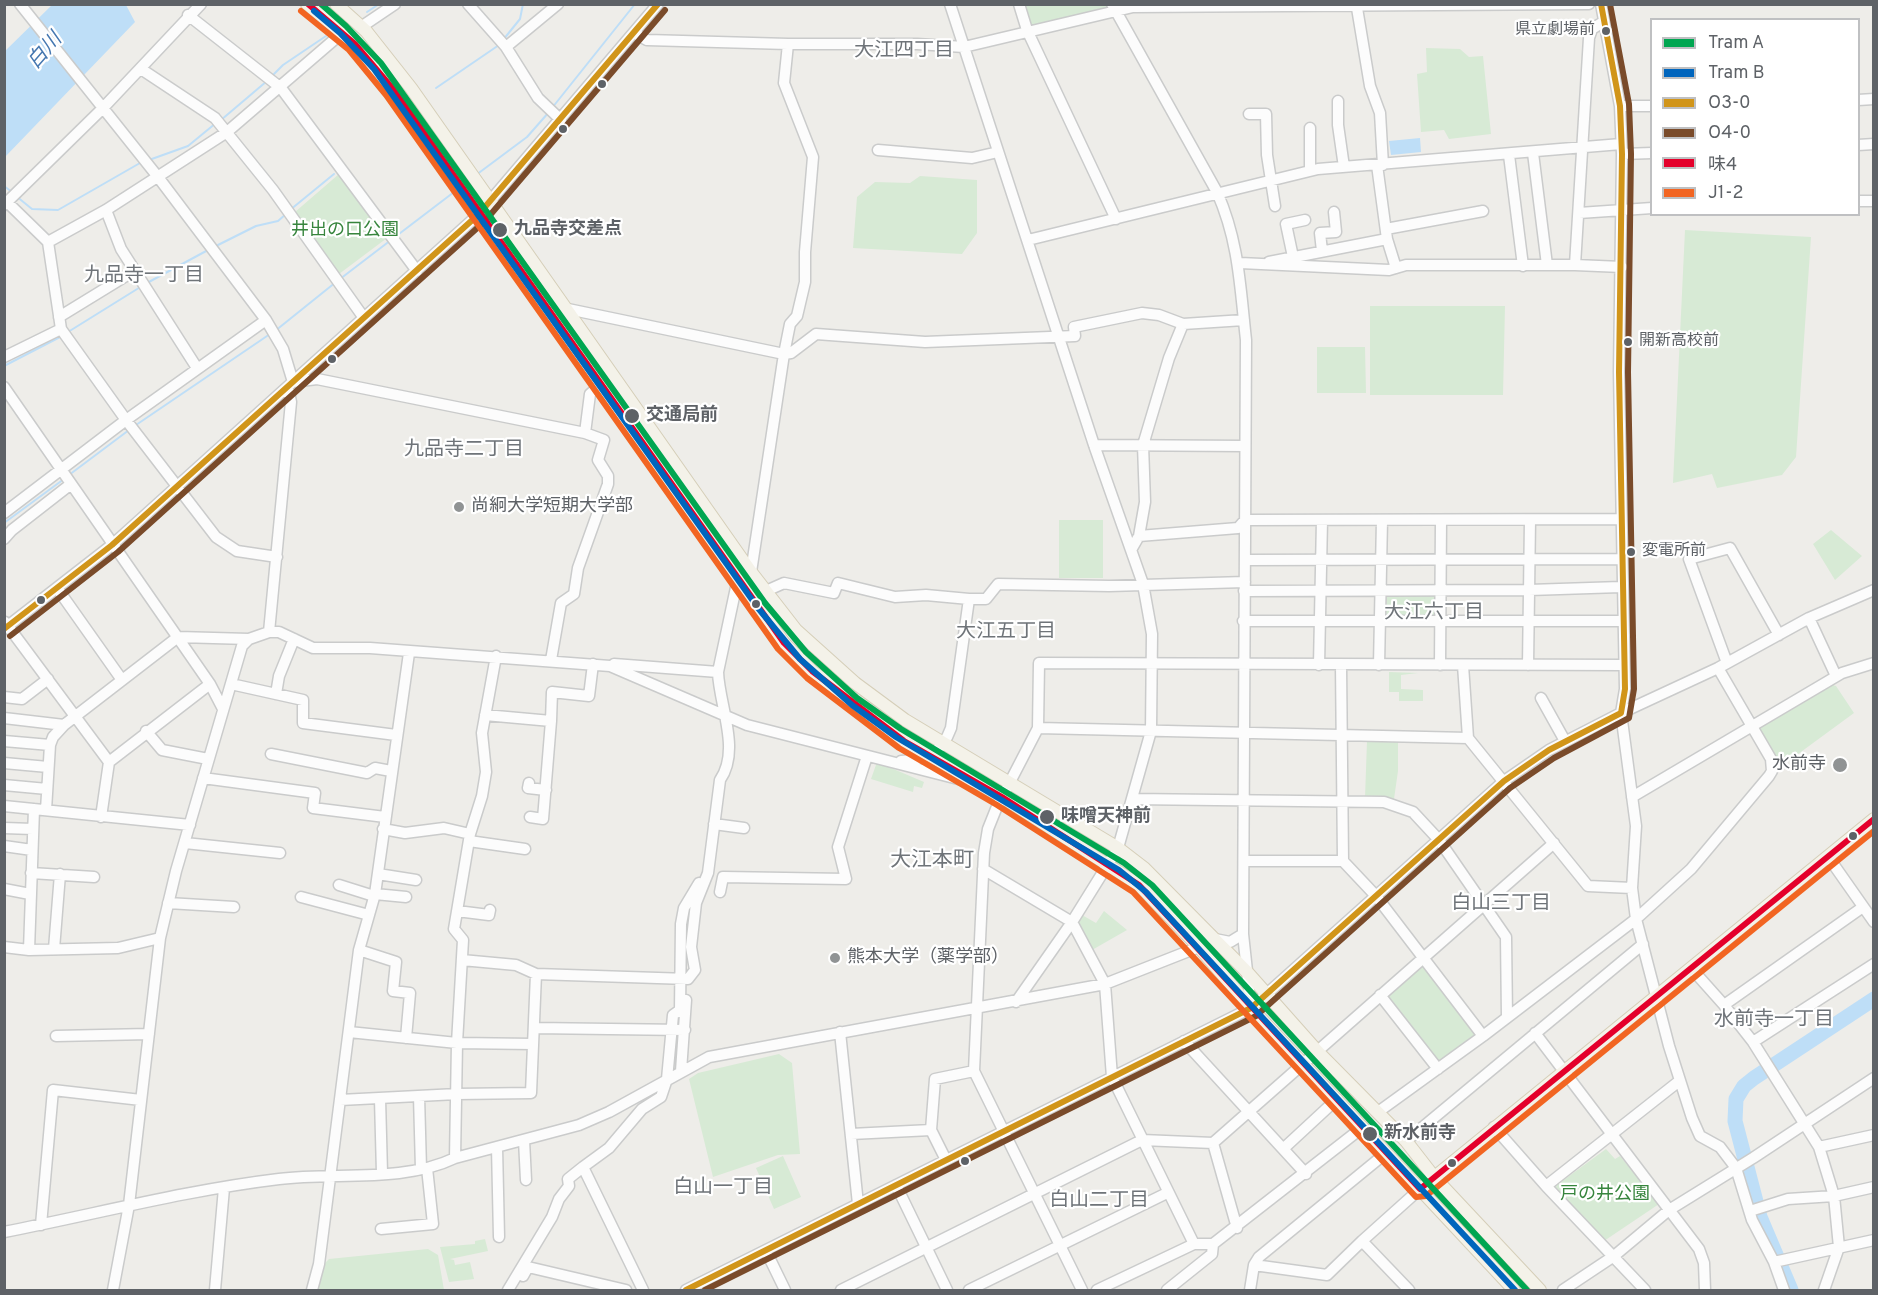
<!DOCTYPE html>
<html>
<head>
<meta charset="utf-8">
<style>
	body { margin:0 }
	#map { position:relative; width:1878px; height:1295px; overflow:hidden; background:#eeede9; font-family:Overpass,"Noto Sans JP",sans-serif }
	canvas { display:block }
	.frame { position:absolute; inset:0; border:6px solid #5e6267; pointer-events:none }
	.legend { position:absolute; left:1650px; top:18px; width:210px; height:198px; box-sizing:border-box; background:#fff; border:2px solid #bfc0c2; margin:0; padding:8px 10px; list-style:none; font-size:18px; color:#5e6267 }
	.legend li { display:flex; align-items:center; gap:12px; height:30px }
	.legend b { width:30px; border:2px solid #bfc0c2 }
</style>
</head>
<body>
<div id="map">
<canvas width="1878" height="1295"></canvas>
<div class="frame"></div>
<ul class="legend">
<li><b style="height:8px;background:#00a651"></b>Tram A</li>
<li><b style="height:8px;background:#0065bd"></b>Tram B</li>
<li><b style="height:8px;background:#d1951a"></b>O3-0</li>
<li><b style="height:8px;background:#7a4b2a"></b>O4-0</li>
<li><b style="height:8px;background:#e4002b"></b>味4</li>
<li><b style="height:8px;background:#f26522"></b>J1-2</li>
</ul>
</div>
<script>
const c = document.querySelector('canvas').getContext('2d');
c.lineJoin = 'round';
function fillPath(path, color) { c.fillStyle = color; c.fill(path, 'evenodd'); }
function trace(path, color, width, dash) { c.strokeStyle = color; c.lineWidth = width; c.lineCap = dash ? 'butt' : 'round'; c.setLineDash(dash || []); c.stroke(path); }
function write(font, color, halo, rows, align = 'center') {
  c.font = font + ' Overpass,"Noto Sans JP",sans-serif'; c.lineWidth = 4.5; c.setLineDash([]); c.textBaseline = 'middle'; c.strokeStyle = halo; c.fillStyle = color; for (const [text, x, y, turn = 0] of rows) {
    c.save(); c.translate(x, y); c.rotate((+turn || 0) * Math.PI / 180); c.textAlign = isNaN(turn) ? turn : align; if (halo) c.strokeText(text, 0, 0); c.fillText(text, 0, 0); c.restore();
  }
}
fillPath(new Path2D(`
	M1109,4L1111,8L1029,27L1022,5Z
	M1426,48L1460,49L1469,57L1483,56L1491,134L1449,139L1444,130L1421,132L1417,74L1427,72Z
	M339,174L387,238L339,274L295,212Z
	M920,176L977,180V233L962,254L853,248L857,197L875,182L910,183Z
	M1685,230L1811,237L1796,457L1782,475L1717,488L1712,474L1673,483Z
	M1370,306H1505L1503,395H1370Z
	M1317,347H1365L1366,393H1317Z
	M1059,520H1103V578H1059Z
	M1831,530L1862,556L1835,580L1813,544Z
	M1387,594H1438V618L1386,617Z
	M1389,672L1418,673L1401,675V689L1423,690V701H1399V692H1389Z
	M1830,684L1836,686L1854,713L1779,768L1756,730Z
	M1367,741H1398V771L1394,799L1365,798Z
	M877,762L924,782L922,788L914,786L913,792L871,779Z
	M1104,911L1127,930L1092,950L1078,922L1082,915L1096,923Z
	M1421,963L1479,1035L1438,1063L1384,995Z
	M779,1054L792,1063L800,1154L778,1155L713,1177L689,1079L698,1073Z
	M1606,1149L1615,1159L1620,1156L1659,1204L1601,1243L1550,1190Z
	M783,1156L801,1197L774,1209L756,1168Z
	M485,1239L488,1251L450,1259L454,1260L455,1265L470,1262L474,1279L449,1282L440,1247L475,1244V1241Z
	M428,1249L438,1255L444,1290H316L320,1268L329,1259Z`), '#d7ead5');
fillPath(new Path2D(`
	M52,5H126L135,22L5,157L4,52Z
	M1420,138L1421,152L1391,155L1389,141Z`), '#bedef7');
trace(new Path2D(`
	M367,12L379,4
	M503,40L520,19L523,4
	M271,77L283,65L326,36
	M436,88L499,45
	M552,108L635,4
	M221,120L267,81
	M149,160L188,146L216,123
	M476,175L527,137L549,112
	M4,186L12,192
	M16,196L32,209L58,210L140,163
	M290,210L334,174
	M395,237L458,189
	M216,246L256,226L278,221L286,214
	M340,279L391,240
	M147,283L208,250
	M275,331L336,282
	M68,332L142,286
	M4,366L60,337
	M136,425L270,334
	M69,475L129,430
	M4,523L64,479`), '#bedef7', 2);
trace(new Path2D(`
	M1791,1290L1760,1217L1735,1121L1736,1099L1744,1086L1754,1078L1874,999`), '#bedef7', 15);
const minor = new Path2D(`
	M20,4L158,177L266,320L283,349L293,382L317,379L585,433L604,440L598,460L608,476V484L578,568L574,594L561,603L551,660
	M468,4L506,47L538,98L561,120
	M950,4L1094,445L1143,584L1152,634L1151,731L1118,848L1072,922L1016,1002
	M1019,4L1027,30L1116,219
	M1112,4L1217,192C1239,242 1240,286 1246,340L1243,934L1251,1008
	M1601,4L1620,106L1622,154L1619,372L1625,689L1621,713L1636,826L1632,888L1636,919L1669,1046L1692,1118L1700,1136L1720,1147L1736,1168L1752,1220L1774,1262L1784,1290
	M1357,8L1370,86L1380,113L1383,165
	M188,15L281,88L417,271
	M361,27L395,4
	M634,33L647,40L788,44H917L964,47L1133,7L1589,4
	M506,47L558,4
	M141,69L215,118L273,190L364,318
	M1858,100L1874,99
	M1338,101V125L1344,167
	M1620,106H1652
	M1249,114H1266L1267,155L1275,206
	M1310,128V171
	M1858,145L1874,144
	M878,150L972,158L998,152
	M1533,153L1547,265
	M1622,154L1652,153
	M1509,155L1523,266
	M1377,165L1387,239L1396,268
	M1858,201H1874
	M7,202L48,242L61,329L126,420L216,537L237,551L277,557
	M4,205L102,109L201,4
	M106,210L121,249L197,368
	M1579,213L1652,208
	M1386,229L1483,211
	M1028,240L1318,169L1621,144
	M48,242L106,210L227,132L342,33
	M1322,251L1320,233L1336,232L1334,212
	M1293,257L1286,224L1305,220
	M1269,262L1387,239
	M1240,263L1389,270L1406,265H1575L1622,267
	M1575,265L1589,38L1592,29L1603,22
	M542,302L568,309L784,354L791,353L816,334L925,342L1075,336L1074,327L1142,313L1159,315L1183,324L1244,320
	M59,317L134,271
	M4,357L61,329
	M4,387L210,684L223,709
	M585,433L590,394L608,379
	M1094,445L1245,446
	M4,513L126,420L266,320
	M1139,536L1145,502L1143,445L1169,358L1183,324
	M4,539L12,530L71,484
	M1131,550L1139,536L1238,528L1245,520L1620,519
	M1245,560L1621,559
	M751,572L784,354L790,324L797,316L805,282V252L813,157L784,83L788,44
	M57,588L122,680
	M766,591L784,583L834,593L838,583L895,597L926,595L969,599
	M1244,591L1529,590L1621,587
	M1809,618L1836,676
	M1243,621H1622
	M5,622L109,762
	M4,629L112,545L479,214L658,4
	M269,632H279L313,648H370L610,666L747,725L970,782
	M1727,663L1689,559L1730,548L1779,635
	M614,664L718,672
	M1319,665L1322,520
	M1341,665L1343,861L1376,896L1483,1036
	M1379,665L1382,520
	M1440,665L1441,520
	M1463,665L1468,738L1588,886L1632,888
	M1528,665L1530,520
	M231,684L303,700V723L396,735
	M276,694L279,676L294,639
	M4,697L22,699L48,679
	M1541,698L1565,741
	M485,715L551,721L543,819L530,817
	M4,718L64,725
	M551,721L552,692L589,696L593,664
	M1038,728L1468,738
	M146,731L162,750L208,759
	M4,741L50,745
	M271,754L367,773L375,768L391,771
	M901,761C927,760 942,753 951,728L969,599H986L998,584L1109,586L1245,582
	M4,763L48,767
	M203,778L315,793L313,808L385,817
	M529,783L528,788L546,790
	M4,785L47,789
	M1632,797L1842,673L1874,663
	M1132,799L1384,802L1413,812L1439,840L1506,937L1507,1017
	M4,806L190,825
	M46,810L50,745L53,737L64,725L178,637L249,639
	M101,817L109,762L210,684
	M714,824L744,828
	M4,828L33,829
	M383,829L405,833L444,828L470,834
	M469,841L525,849
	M185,843L280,853
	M4,846L32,850
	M1829,858L1874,922
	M1244,861H1343
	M983,869L1072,922L1105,984L1112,1077L1194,1244
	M31,873L94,877
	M378,874L416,880
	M339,885L374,896
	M4,889L30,894
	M720,892L723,877L846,879L838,847L867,756
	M375,894L406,897
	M301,897L369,915
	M168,903L234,907
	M457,911L489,915L490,910
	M1215,939L1230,942L1243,934
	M4,947L29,950L118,948L160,938
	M54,949L60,874
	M29,950L34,809
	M359,950L396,962L393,991L410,993L406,1038
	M462,960L516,965L536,974L688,979L695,970L691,947L696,903L708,873L720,780C741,750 719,705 718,672L738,578
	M1691,968L1724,1005
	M1380,995L1438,1069
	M534,1028L685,1030
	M349,1032L457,1043L533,1044
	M840,1032L858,1204
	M1535,1033L1699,1249L1704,1263L1705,1290
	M56,1036L149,1034
	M1184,1041L1306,1174
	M1753,1042L1874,964
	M681,1071L686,1000
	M419,1096L421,1169
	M380,1099L382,1173
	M340,1100L457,1094L531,1093L536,974
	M1378,1112L1483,1036L1636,919L1691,869L1769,776L1772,771L1771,759L1718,668
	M1494,1127L1546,1186
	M931,1130L946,1160
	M851,1134L931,1130L935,1079L974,1071
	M524,1140L526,1180
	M1406,1141L1643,944
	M1213,1143L1237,1228
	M497,1147L499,1237
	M1819,1147L1874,1135
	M1283,1149L1337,1099
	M455,1158L457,1043L463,940L454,929L470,834L482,796L486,772L482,733L496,656
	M583,1167L609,1148L642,1109L661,1097L667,1079L673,1015L680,1010L681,924L684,908L699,883
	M896,1185L947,1290
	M1750,1211L1788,1199L1834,1196L1874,1187
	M41,1225L53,1090L141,1100
	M381,1229L433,1224L427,1168
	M4,1232C96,1214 187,1190 279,1179C336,1172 403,1183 455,1158L579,1125L609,1112L709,1057L1105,984L1199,947L1211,935
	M1362,1241L1420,1189
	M766,1251L785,1290
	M1774,1262L1874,1240
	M1254,1265L1327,1275L1362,1241L1409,1290
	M523,1276L528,1267L626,1290
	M113,1290L129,1205L160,938L176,871L242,646L249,639L269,632L291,402L288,387
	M215,1290L224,1188
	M312,1290L319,1264L359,950L375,894L409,653
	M508,1290L552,1217L559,1199L569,1186L568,1179L583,1167L643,1290
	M686,1290L1251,1008L1504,781L1549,750L1621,713L1718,668L1809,618L1874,590
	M841,1290L1142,1140L1213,1143L1554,843
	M969,1290L1167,1193
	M1082,1290L974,1071L984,853L988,829L996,809L1038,728L1039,663L1624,665
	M1097,1290L1194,1244H1213L1363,1127
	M1167,1290L1212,1254L1213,1244
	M1250,1290L1254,1265L1259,1257L1386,1153
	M1563,1290L1614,1256L1669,1210L1753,1158L1874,1078
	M1645,1290L1546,1186L1678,1082
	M1824,1290L1839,1247L1834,1196L1819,1147L1753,1042L1724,1005L1863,907`);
const major = new Path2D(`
	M307,4L355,44L393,89L784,643L812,671L904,741L1002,797L1139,885L1199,947L1251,1008L1514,1290
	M336,4L366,31L411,88L751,572L796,630L855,683L905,720L1118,848L1144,868L1247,972L1318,1052L1406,1141L1434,1177L1540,1290
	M1420,1189L1874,819`);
trace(minor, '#cacbcb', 13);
trace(major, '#d5ceb8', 14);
trace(minor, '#fcfcfc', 10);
trace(major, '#f4f2e9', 12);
trace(new Path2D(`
	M4,629L112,545L479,214L658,4
	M686,1290L1251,1008L1504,781L1549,750L1621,713L1625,689L1619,372L1622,154L1620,106L1601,4`), '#d1951a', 6);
trace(new Path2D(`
	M10,636L118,552L485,221L665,10
	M705,1290L1256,1016L1510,788L1554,758L1629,718L1634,689L1628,372L1631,154L1629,104L1610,4`), '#7a4b2a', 6);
trace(new Path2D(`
	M308,4L355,44L393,89L784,643L812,671L904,741L1002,797L1139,885L1420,1189L1874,819`), '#e4002b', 6);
trace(new Path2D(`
	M301,11L349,50L386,95L778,649L807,678L899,748L997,805L1133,892L1416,1197L1426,1196L1874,831`), '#f26522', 6);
trace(new Path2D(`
	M321,4L346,26L381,63L765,603L806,652L857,698L901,729L1124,863L1152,885L1527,1290`), '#00a651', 6);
trace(new Path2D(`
	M314,11L340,33L374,69L758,608L800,659L852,705L896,737L1119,870L1146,892L1515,1290`), '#0065bd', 6);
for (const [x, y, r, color] of [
	[1606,31,5,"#5e6267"],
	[602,84,5,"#5e6267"],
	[563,129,5,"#5e6267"],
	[500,230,8,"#5e6267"],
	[1628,342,5,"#5e6267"],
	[332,359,5,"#5e6267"],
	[632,416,8,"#5e6267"],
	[459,507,6,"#909394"],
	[1631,552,5,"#5e6267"],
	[41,600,5,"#5e6267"],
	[756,604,5,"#5e6267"],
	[1840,765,8,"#909394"],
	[1047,817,8,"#5e6267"],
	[1853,836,5,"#5e6267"],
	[835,958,6,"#909394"],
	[1370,1134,8,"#5e6267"],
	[965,1161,5,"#5e6267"],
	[1452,1163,5,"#5e6267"]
]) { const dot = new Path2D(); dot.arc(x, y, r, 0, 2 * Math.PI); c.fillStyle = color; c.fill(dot); trace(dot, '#fff', 2); }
write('16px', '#5e6267', '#fff', [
	["県立劇場前",1595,31,"right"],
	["開新高校前",1639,342],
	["変電所前",1642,552]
], 'left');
write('bold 18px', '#5e6267', '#fff', [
	["九品寺交差点",514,230],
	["交通局前",646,416],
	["味噌天神前",1061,817],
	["新水前寺",1384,1134]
], 'left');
write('18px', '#37853d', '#fff', [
	["井出の口公園",345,231],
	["戸の井公園",1605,1195]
]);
write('18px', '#5e6267', '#fff', [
	["尚絅大学短期大学部",471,507],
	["水前寺",1826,765,"right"],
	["熊本大学（薬学部）",847,958]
], 'left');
write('italic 20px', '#4577b0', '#fff', [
	["白川",46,52,-49]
]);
write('20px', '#6f7479', '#fff', [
	["大江四丁目",904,52],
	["九品寺一丁目",144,277],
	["九品寺二丁目",464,451],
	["大江六丁目",1434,614],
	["大江五丁目",1006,633],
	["白山三丁目",1501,905],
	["水前寺一丁目",1774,1021],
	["白山一丁目",723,1189],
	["白山二丁目",1099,1202]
]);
write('21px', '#6f7479', '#fff', [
	["大江本町",932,862]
]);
</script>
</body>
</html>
